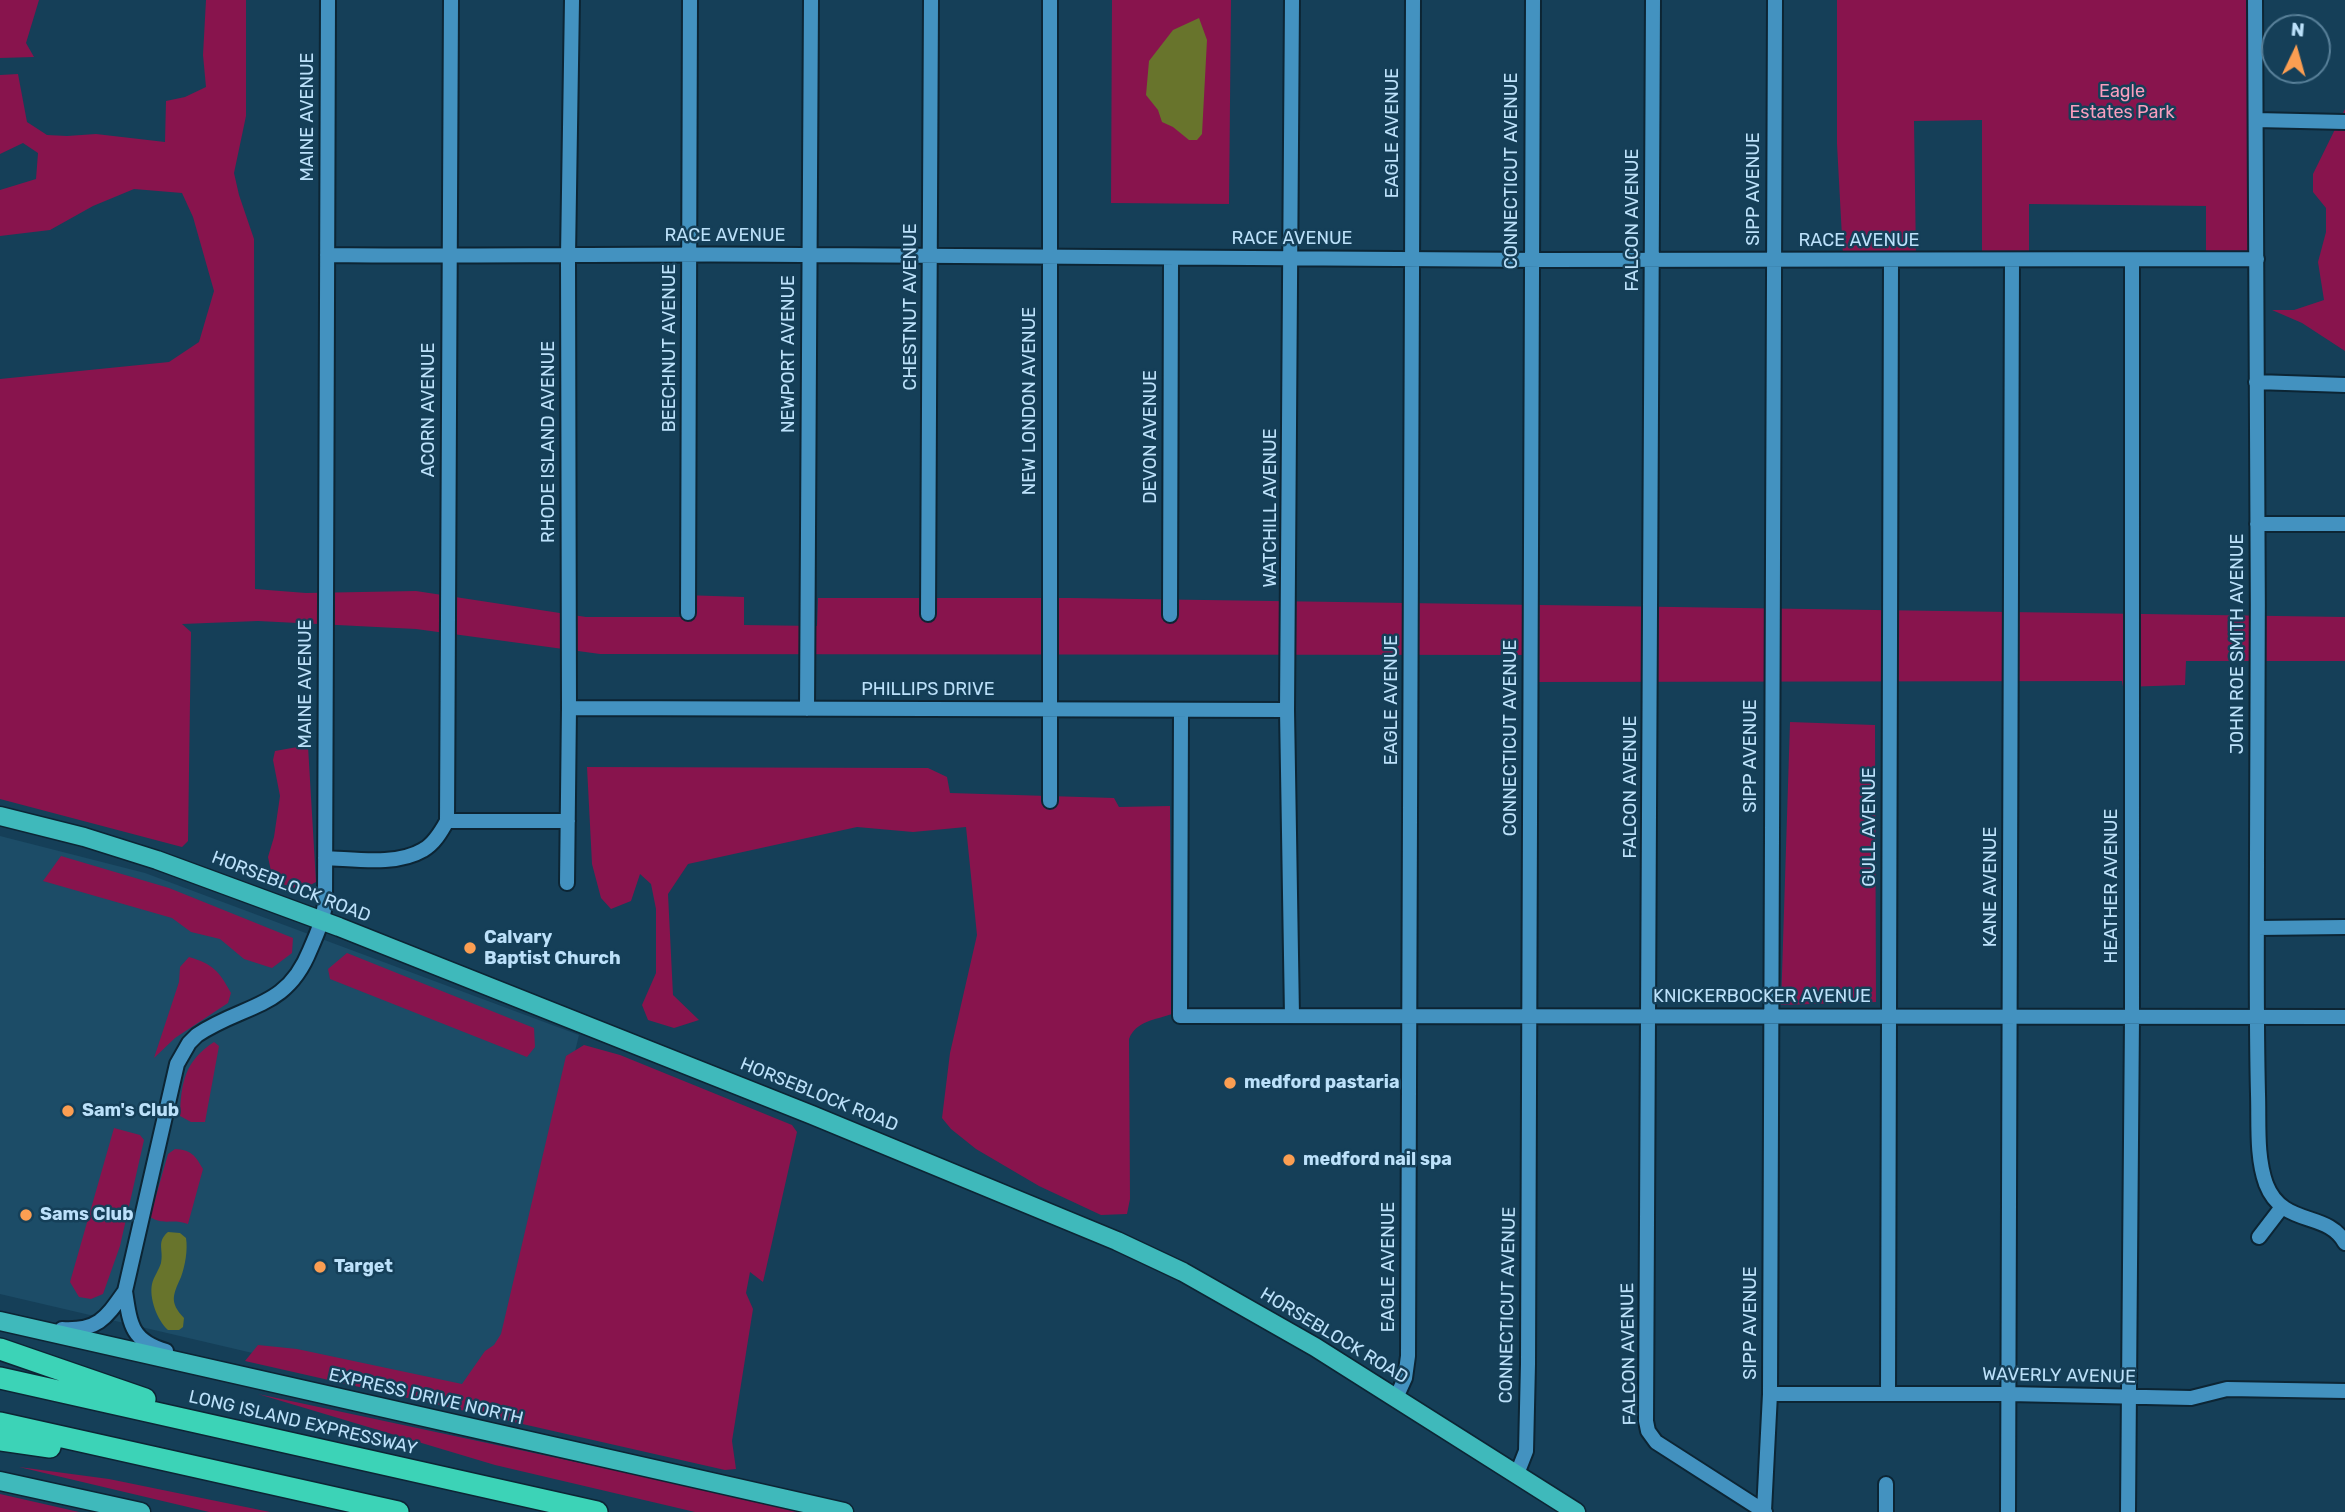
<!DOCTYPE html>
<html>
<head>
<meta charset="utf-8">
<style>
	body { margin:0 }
	#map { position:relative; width:2345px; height:1512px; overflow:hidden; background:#153f58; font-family:Rubik,sans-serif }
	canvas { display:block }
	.north { position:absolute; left:2261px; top:14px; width:70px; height:70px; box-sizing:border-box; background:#153f58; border:2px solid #588099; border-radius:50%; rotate:5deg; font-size:19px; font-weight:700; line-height:28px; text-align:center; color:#bce1fa }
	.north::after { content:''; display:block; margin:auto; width:24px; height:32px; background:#fb9e52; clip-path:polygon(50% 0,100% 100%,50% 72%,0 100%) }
</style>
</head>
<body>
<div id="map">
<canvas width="2345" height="1512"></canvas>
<div class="north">N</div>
</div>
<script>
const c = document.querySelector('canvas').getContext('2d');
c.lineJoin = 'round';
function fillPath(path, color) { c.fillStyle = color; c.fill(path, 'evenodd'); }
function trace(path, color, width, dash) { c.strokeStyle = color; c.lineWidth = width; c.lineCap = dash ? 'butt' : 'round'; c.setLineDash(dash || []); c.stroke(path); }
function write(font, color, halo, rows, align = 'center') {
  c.font = font + ' Rubik,sans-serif'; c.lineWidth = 5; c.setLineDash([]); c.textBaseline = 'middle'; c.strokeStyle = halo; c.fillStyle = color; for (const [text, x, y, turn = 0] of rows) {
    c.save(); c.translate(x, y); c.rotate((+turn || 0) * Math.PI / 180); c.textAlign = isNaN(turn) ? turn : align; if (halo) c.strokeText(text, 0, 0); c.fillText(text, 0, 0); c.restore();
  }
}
fillPath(new Path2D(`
	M0,836L145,873L579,1035L488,1408L0,1294Z`), '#1c4c67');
fillPath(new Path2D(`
	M0,0H39L26,43L34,57L0,58Z
	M206,0H246V116L234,173L239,195L254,239L255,589L306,593L416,591L586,617H683V595L744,597V625L817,626L818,598H1071L2345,617V661H2186L2185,685L2123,687L2122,681L1539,682L1538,655L600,654L416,629L258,621L182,624L191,632L188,841L182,847L0,799V379L169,362L199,342L214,291L193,217L182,193L134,189L93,206L50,230L0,236V190L36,179L38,153L23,143L0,154V75L18,74L27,122L47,135L67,136L96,134L165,142L166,101L185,97L206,87L203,55Z
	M1112,0H1231L1229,204L1111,203Z
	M1837,0H2251V253L2206,254V206L2029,204V254L1982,255V120L1914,121L1916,257L1843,256L1837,144Z
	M2345,109V351L2302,323L2272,310H2294L2324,300L2318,262L2326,232V208L2313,192V174Z
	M1790,722L1875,725L1876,1002L1781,1005Z
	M303,746H308L316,882L301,890L273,881L268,857L274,837L280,796L273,760L275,751Z
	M587,767L928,768L947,777L950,793L1114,798L1119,807L1170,806L1172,1014C1155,1020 1136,1021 1129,1039L1130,1199L1127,1214L1101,1215L1039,1186L976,1149L951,1129L942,1118L950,1053L977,935L966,827L913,832L857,827L688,864L668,894L673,995L699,1020L674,1028L648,1020L642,1005L656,973V909L651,884L640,874L631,901L611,909L601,898L592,864Z
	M61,856L169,888L293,938L292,953L272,968L244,959L220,939L191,932L172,918L43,881Z
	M347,953L534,1028L535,1047L527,1057L330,979L328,969Z
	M189,957C213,964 219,971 231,993L228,1003L175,1038L154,1058L179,982L180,967Z
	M214,1042L219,1046L205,1122H191L180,1116C181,1082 185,1061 214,1042Z
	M584,1045L620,1055L792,1125L797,1132L763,1282L750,1272L746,1293L753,1309L732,1441L736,1469L725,1470L245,1361L258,1345L297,1349L462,1384L485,1351L494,1345L501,1334L566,1056Z
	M114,1128L140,1135L144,1140L120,1246L103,1294L91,1299L79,1297L70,1282Z
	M175,1149C191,1150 195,1155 203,1169L188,1224C171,1218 165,1226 150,1217L168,1154Z
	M258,1394L810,1512H695L495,1465Z
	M19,1467L109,1479L270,1512H209Z
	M0,1494L79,1512H0Z`), '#88144d');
fillPath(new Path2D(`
	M1199,18L1207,40L1202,134L1197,140H1189L1173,127L1162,122L1158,110L1146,95L1149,61L1173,30Z
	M168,1232L180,1233L186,1238C188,1250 185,1266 181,1277C173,1295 169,1302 184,1318L183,1327L179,1330H168C157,1320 149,1298 152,1284C154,1276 159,1270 161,1263C164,1250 156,1242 168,1232Z`), '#68742c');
const minor = new Path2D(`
	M1653,0L1646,1421L1648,1431L1656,1442L1765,1512
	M2255,0C2257,285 2259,570 2257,855C2257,934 2256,1014 2258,1094C2259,1123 2256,1156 2266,1184C2283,1228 2327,1210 2345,1243
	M2256,120L2345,122
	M327,255C488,257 650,253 812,255C1294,260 1775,262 2257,259
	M2256,382L2345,385
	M2257,524H2345
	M688,613L690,0
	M928,614L931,0
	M1170,615L1171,259
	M569,708L1287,710
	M807,709L811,0
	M1181,710L1180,1016L2345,1017
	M1050,801V0
	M447,821L451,0
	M325,858C355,859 396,866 423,850C434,844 441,832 447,821H568
	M567,883L569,708L568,256L572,0
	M2257,928L2345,927
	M1292,1016L1287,710L1292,0
	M2259,1237L2282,1207
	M62,1329C98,1331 106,1318 125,1291
	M166,1351C131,1341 130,1324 125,1291L177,1064L189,1043L197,1035C245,1003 286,1010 310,950C317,934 323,920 325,904L328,0
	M1888,1393L1891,260
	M1770,1394H2009L2191,1398L2227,1389L2345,1391
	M1396,1398L1405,1378L1408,1356L1413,0
	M1517,1474L1526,1451L1528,1364L1533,0
	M1764,1511L1770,1394L1775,0
	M1886,1512V1484
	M2008,1512L2012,261
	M2128,1512L2132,1017V260`);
const major = new Path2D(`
	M0,816L84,837L157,860L339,927L812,1115L1117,1241L1183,1272L1315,1347L1576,1512
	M0,1321L844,1512
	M0,1481L141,1512`);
const highway = new Path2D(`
	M0,1349L145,1399
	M0,1378L597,1512
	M0,1423L398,1512
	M0,1440L50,1447`);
trace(minor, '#0c2534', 18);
trace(major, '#0c2534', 21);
trace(highway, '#0c2534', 24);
trace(minor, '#4392c0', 14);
trace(major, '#3fb9bb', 18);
trace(highway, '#3cd3b7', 21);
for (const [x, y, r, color] of [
	[470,948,7,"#fb9e52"],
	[1230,1083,7,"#fb9e52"],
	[68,1111,7,"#fb9e52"],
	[1289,1160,7,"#fb9e52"],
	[26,1215,7,"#fb9e52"],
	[320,1267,7,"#fb9e52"]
]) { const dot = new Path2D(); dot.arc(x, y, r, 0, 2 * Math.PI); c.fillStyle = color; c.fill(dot); trace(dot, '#153f58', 2.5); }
write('18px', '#fa9ebe', '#153f58', [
	["Eagle",2122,92],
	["Estates Park",2122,113]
]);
write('18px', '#bce1fa', '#153f58', [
	["MAINE AVENUE",308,117,-90],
	["EAGLE AVENUE",1393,133,-90],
	["CONNECTICUT AVENUE",1512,171,-90],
	["SIPP AVENUE",1754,189,-90],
	["FALCON AVENUE",1633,220,-90],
	["RACE AVENUE",725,236],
	["RACE AVENUE",1292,239],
	["RACE AVENUE",1859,241],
	["CHESTNUT AVENUE",911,307,-90],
	["BEECHNUT AVENUE",670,348,-90],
	["NEWPORT AVENUE",789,354,-90],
	["NEW LONDON AVENUE",1030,401,-90],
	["ACORN AVENUE",429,410,-90],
	["DEVON AVENUE",1151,437,-90],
	["RHODE ISLAND AVENUE",549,442,-90],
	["WATCHILL AVENUE",1271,508,-90],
	["JOHN ROE SMITH AVENUE",2238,644,-90],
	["MAINE AVENUE",306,684,-90],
	["PHILLIPS DRIVE",928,690],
	["EAGLE AVENUE",1392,700,-90],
	["CONNECTICUT AVENUE",1511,738,-90],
	["SIPP AVENUE",1751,756,-90],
	["FALCON AVENUE",1631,787,-90],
	["GULL AVENUE",1870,827,-90],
	["HEATHER AVENUE",2112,886,-90],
	["HORSEBLOCK ROAD",291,887,21],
	["KANE AVENUE",1991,887,-90],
	["KNICKERBOCKER AVENUE",1762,997],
	["HORSEBLOCK ROAD",819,1095,22],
	["EAGLE AVENUE",1389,1267,-90],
	["CONNECTICUT AVENUE",1508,1305,-89],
	["SIPP AVENUE",1751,1323,-90],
	["HORSEBLOCK ROAD",1334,1336,31],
	["FALCON AVENUE",1629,1354,-91],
	["WAVERLY AVENUE",2059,1376,1],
	["EXPRESS DRIVE NORTH",426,1397,13],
	["LONG ISLAND EXPRESSWAY",303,1423,13]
]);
write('bold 18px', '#bce1fa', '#153f58', [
	["Calvary",484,938],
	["Baptist Church",484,959],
	["medford pastaria",1244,1083],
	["Sam's Club",82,1111],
	["medford nail spa",1303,1160],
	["Sams Club",40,1215],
	["Target",334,1267]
], 'left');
</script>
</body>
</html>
